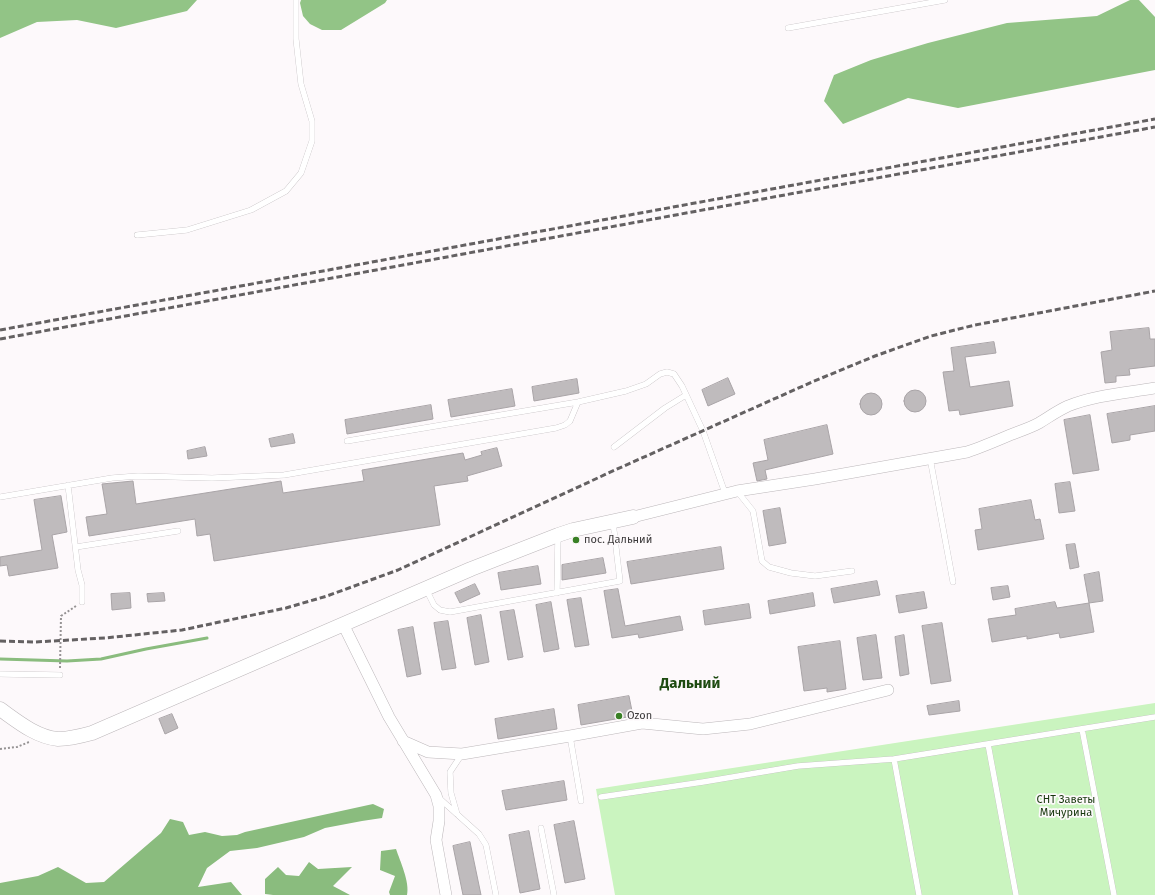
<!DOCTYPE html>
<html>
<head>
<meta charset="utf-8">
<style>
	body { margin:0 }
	canvas { display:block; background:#fdf9fb }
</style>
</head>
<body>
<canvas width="1155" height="895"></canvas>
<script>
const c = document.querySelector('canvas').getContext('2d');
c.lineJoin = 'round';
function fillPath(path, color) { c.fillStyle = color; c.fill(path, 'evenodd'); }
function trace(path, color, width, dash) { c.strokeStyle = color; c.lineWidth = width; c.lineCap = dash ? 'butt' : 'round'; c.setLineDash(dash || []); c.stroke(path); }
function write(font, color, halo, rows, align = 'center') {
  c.font = font + ' "Fira Sans",sans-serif'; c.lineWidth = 3.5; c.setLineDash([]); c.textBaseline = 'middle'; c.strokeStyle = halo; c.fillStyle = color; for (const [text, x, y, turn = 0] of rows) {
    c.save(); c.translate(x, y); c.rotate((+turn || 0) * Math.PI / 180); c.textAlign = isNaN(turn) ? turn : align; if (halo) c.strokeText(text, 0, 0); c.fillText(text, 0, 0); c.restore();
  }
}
fillPath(new Path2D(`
	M1155,703V895H615L596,789Z`), '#caf4bf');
fillPath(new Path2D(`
	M0,0H197L187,11L116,28L77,20L37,22L0,38Z
	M301,0H387L385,3L341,30H322L310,24L303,16L300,3Z
	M1130,0H1139L1155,17V70L958,108L908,98L843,124L824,101L834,75L871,60L928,43L1007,23L1097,16Z`), '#92c486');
fillPath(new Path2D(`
	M373,804L384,809L382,818L362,821L325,828L304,837L257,848L230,851L207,868L198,887L231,882L242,895H0V883L38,876L58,867L86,883L104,882L161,833L170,819L183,822L189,835L205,832L222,836L237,835L245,832Z
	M396,849C400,861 410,882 407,895H390L389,892L395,876L380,870L381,851Z
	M309,862L318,869L352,867L333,886L350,895H273L265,894V879L278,867L286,875L299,876Z`), '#8abc7e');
trace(new Path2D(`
	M0,659L67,661L101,659L146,649L207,638`), '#8abc7e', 3);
const building = new Path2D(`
	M1149,328L1150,339H1155V366L1129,369L1130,375L1116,376V382L1105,383L1101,352L1112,350L1110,332Z
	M994,342L996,353L965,357L970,387L1009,381L1013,406L960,415L959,410L949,411L943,372L954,371L951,348Z
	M728,378L735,394L708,406L702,390Z
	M577,379L579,393L534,401L532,387Z
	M512,389L515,406L451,417L448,400Z
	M904 401a11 11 0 1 1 22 0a11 11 0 1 1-22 0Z
	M860 404a11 11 0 1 1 22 0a11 11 0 1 1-22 0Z
	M431,405L433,419L347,434L345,420Z
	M1155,406V431L1130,435V440L1112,443L1107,414Z
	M1090,415L1099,470L1073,474L1064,420Z
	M827,425L833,454L765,470L767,479L757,481L753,463L768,460L764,440Z
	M293,434L295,443L271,447L269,439Z
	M205,447L207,456L188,459L187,451Z
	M497,448L502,466L467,476L468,481L434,486L440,525L214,561L210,534L197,536L195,519L89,536L86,517L107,514L102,484L133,481L136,504L281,481L283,493L364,481L362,470L463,453L465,460L482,455L481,452Z
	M1070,482L1075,511L1059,513L1055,484Z
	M61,496L67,532L52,535L58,568L9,576L7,565L0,566V557L42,550L34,500Z
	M1031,500L1035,520L1040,519L1044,539L978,550L975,530L982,529L979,509Z
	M780,508L786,543L769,546L763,511Z
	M1075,544L1079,567L1070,569L1066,545Z
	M721,547L724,569L631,584L627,562Z
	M603,558L606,573L562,580V565Z
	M538,566L541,584L501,590L498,573Z
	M1099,572L1103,601L1089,603L1084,575Z
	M877,581L880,595L834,603L831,589Z
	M475,584L480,594L460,603L455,593Z
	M1008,586L1010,597L993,600L991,588Z
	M618,589L625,626L680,616L683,630L639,638L638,634L612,638L604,591Z
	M924,592L927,608L899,613L896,596Z
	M130,593L131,608L112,610L111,594Z
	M164,593L165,601L148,602L147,594Z
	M813,593L815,606L770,614L768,601Z
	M581,598L589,645L575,647L567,600Z
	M551,602L559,649L544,652L536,605Z
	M1055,602L1057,608L1089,603L1094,632L1060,638L1059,633L1027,639V636L992,642L988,619L1016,615L1015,609Z
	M749,604L751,618L705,625L703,611Z
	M514,610L523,657L508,660L500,612Z
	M481,615L489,662L475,665L467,618Z
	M448,621L456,668L442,670L434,623Z
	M942,623L951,681L931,684L922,626Z
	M413,627L421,674L407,677L398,630Z
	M876,635L882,678L863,680L857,638Z
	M904,635L909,674L900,676L895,637Z
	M840,641L846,689L827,692V688L804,691L798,647Z
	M629,696L633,716L581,725L578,705Z
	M959,701L960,711L929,715L927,706Z
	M554,709L557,729L498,739L495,719Z
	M172,714L178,728L165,734L159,719Z
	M564,781L567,800L506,810L502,791Z
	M574,821L585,879L565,883L554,825Z
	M529,831L540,889L520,893L509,835Z
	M470,842L481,895H463L453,846Z`);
fillPath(building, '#bfbbbd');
trace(building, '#a9a4a7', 1);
const service = new Path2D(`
	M788,28L945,0
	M137,235L187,230L251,210L286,191L301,173L312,141V121L301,84L296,39V0
	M347,441L578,402L626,391L646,384L660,374L667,372L674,374L682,386L703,431L725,493
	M614,447L665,408L686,395
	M930,458L953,582
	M68,485L78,570L82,585V602
	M737,491L753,511L762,561L769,567L791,573L815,576L852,571
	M0,497L112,478L138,476L212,478L284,475L556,428L565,425L570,421L578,402
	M76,547L178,531
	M426,589L434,605L440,610L450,612L620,581L613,522
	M557,593L558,535
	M0,674L60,675
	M1082,729L1114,895
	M570,736L581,801
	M988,744L1016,895
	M894,759L919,895
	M601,797L703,782L798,766L894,759L1155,717
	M439,798L479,834L486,845L496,895
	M457,814L451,793L450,772L462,754
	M541,828L554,895`);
const minor = new Path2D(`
	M633,517L737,491L815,479L967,452C982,447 996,441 1010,435C1020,431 1030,428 1039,423C1049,417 1057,411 1068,406C1095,395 1126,393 1155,388
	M343,624L389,717L436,795L439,806V821L436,840L446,895
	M403,741L428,752L462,754L570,736L642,723L703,729L750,724L888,690`);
const tertiary = new Path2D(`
	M0,709C17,721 36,737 58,739C69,739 81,736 92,733L471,569L558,535L573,530L633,517`);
trace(service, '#bcb7ba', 6);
trace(minor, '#bcb7ba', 12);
trace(tertiary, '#bcb7ba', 15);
trace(new Path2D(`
	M60,668L61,616L76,606
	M0,749L17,747L29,742`), '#969394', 2, [2, 2]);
trace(service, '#fff', 5.5);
trace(minor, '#fff', 11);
trace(tertiary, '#fff', 14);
trace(new Path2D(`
	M0,330L1155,119
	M0,339L1155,127
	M0,641L35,642L105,638L182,630L286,608L327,596L398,570L615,470L812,382L875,356L931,336L975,325L1155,291`), '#646162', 3, [6, 3]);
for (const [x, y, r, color] of [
	[576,540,4,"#398025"],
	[619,716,4,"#398025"]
]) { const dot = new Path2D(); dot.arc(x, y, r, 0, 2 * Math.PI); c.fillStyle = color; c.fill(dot); trace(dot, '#fdf9fb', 1.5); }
write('11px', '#3c3a3b', '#fdf9fb', [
	["пос. Дальний",584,540],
	["Ozon",627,716]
], 'left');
write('11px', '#16370c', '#fdf9fb', [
	["СНТ Заветы",1066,800],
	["Мичурина",1066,813]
]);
write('bold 15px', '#1e4b11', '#fdf9fb', [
	["Дальний",690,684]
]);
</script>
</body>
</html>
